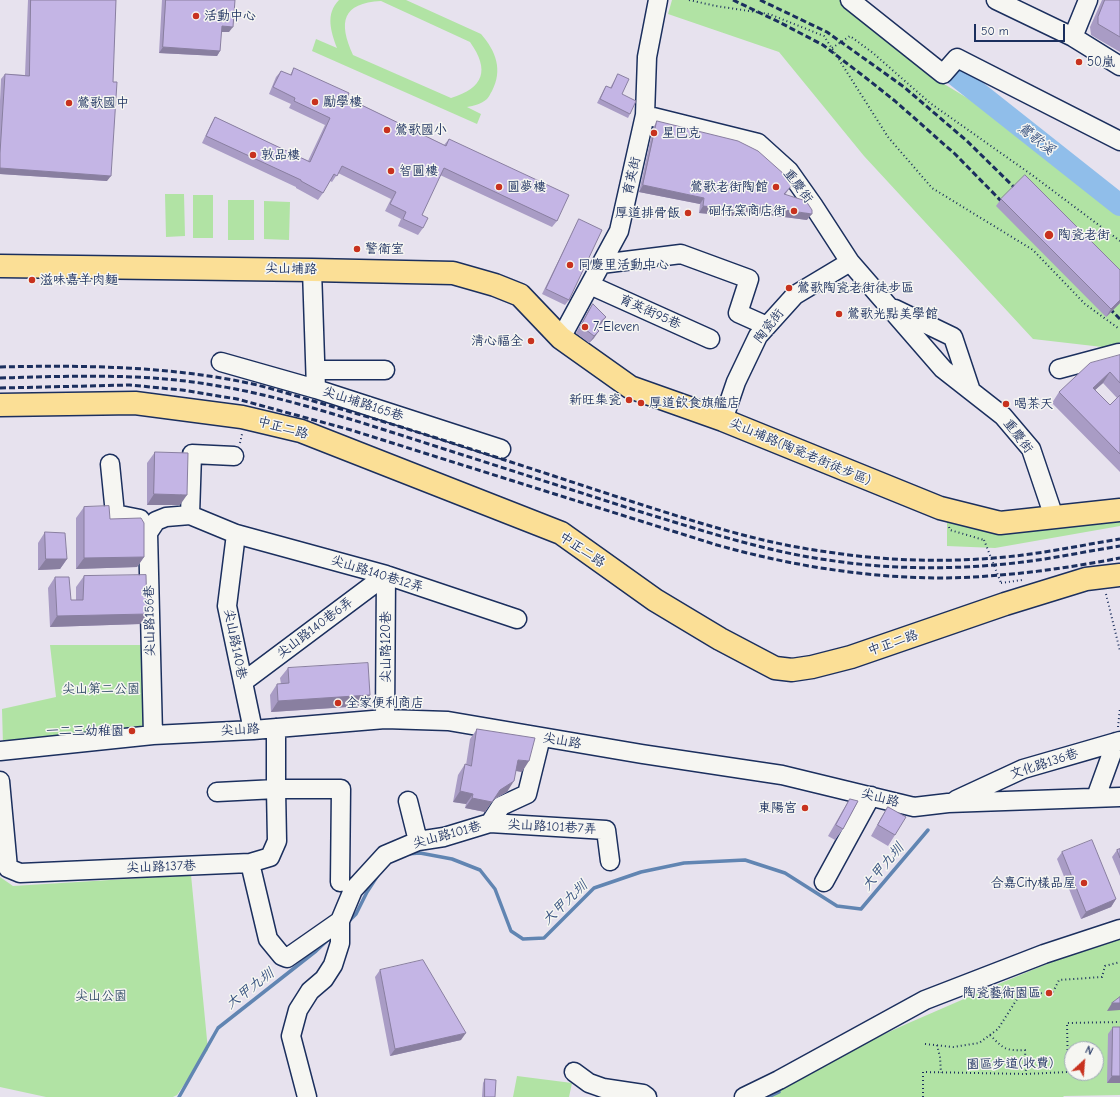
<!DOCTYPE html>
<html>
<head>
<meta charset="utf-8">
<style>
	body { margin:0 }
	#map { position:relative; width:1120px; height:1097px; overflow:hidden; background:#e7e2ee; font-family:"Comic Neue",sans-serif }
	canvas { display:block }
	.north { position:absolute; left:1064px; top:1041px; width:40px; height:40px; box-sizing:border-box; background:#f6f6f2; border:1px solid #9ea6b7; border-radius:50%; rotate:26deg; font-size:11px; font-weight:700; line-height:16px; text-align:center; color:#1b2f5e }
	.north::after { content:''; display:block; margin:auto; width:14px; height:18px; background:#c8321e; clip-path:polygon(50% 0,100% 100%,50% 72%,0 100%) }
	.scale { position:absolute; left:974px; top:24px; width:91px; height:18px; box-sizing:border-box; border:2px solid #1b2f5e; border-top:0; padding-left:5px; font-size:12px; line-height:14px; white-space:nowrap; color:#1b2f5e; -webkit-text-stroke:3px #f6f6f2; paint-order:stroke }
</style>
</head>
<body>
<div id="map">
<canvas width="1120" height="1097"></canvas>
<div class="north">N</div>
<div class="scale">50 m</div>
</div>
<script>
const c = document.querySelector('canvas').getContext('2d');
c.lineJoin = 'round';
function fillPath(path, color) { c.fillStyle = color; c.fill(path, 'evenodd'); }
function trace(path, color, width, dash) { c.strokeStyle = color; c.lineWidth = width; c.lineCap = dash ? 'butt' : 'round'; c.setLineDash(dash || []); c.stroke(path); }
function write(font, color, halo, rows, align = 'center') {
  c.font = font + ' "Comic Neue","LXGW WenKai TC",sans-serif'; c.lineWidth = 3; c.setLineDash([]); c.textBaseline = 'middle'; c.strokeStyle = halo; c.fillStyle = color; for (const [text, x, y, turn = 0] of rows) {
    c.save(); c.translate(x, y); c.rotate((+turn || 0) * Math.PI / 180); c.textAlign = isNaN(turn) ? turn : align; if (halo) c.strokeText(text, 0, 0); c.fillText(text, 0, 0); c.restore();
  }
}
fillPath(new Path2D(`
	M339,0H406L481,34C496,51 503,70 492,91C490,94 489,97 487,99C481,104 474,106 467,107L481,114L477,124L312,51L316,39L337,48C331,32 325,14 339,0ZM381,1L470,42C490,70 484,88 451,98L353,55C338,22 342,3 381,1Z
	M672,0H840L926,73L982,107L1120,212V342L1111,348L1033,339L864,156L779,52L668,14Z
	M165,194H184L185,236L166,237Z
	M193,195H213V238H193Z
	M228,200H254V240H228Z
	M264,201L290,202L289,240L264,239Z
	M1120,515V526L995,548L947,546V517Z
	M50,645H145L149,731L3,745L2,709L56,697Z
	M191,875L208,1050L177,1095L173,1097H46L0,1087V877L13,886Z
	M1120,936V1095L1064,1096L1063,1097H762C825,1061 891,1030 957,1002C1011,978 1065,956 1120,936ZM1072,1049H1096V1073H1072Z
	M517,1076L572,1083L569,1097H513Z`), '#b1e3a4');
trace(new Path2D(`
	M407,854L420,853L452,859L480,870L495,889L511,931L523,939L544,938L594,888L641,872L684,863L745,860L785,873L837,906L861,909L928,830
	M348,922L356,914L367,892L380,872
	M179,1097L218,1028L316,951L330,938
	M768,1097L779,1092`), '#6185b2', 3.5);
trace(new Path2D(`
	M953,73L1120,205`), '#90beea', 22);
const minor = new Path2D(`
	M850,0L943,74L957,58L1120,141
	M996,0L1073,37L1120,66
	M1073,37L1088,0
	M645,115L758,143L789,171L813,205L850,262L943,369L1003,416L1031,449L1054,517
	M601,264L681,254L749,279L738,313L767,326
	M312,270L316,389L501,449
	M590,285L710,339
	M895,309L953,337L971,391
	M561,338L619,231L645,115L647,57L658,0
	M221,362L316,389
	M1059,369L1119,353L1120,354
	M316,370H385
	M723,420L736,382L758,336L795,295L850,262
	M110,464L115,514L140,519L148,533
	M190,515L192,454L234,456
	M236,534L227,606L253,730
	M243,682L386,575
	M385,719L386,575
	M153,735L148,533L156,521L166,517L190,515L236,534L386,575L517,619
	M0,751L153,735L253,730L385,719L448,721L642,754L782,775L914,807L948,803L1120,797
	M0,781L8,868L20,873L250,863L270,857L277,841L276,789V728
	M217,792L276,789H341L340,882
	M1096,797L1116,742
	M956,800L1023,769L1120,741
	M408,801L418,841
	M490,823L606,830L610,861
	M250,863L268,939L282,956L287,958L340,921
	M824,882L871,796
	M574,1072L589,1083L603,1088L643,1094L647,1097
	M307,1097L291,1036L298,1010L310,991L324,979L333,965L340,943V921L353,890L385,855L418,841L444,837L490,823L501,806L527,794L541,737
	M744,1097L779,1080L925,1000L1044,954L1120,929`);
const major = new Path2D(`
	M0,266L312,270L453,273L495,285L520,295L561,338L630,387L723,420L940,508L1000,523L1120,510
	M0,405L135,403L242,417L301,431L561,533L655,600L720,639L775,668L792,670L812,667L851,657L1005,604L1086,579L1120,575`);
trace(minor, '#1b2f5e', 21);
trace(major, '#1b2f5e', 25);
trace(new Path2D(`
	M689,0L716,6L769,14L824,36L888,137L932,188L1033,250L1085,304L1118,328L1120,327
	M832,48L850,36L873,53L930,103L1032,175L1120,241
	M240,443L242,434
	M949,527L950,530L984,540
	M1001,583L1022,580
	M1106,594L1120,651
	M1118,727L1120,708
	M993,998L1053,992L1059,980L1102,977L1105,966L1120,962
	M990,1035C1004,1049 1005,1051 1025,1050L1026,1074
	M925,1044L953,1047L979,1043L998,1029L1019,996
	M937,1045L940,1057L941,1073
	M923,1097V1072L1026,1074L1068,1072L1067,1023L1120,1022`), '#1b2f5e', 2, [1, 3]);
trace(minor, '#f6f6f2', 18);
trace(major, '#fbdf96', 22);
trace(new Path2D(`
	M733,0L779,22L823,45L866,78L895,101L955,154L1008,208
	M760,0L827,32L904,87L967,141L1022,195
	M1103,302L1120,319
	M0,367C84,365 170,366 253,384C282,391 312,401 341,409C437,437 532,469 627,500C693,521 759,543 828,552C892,562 959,563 1023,555C1056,551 1088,544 1120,539
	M0,378C71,376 142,373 213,385C281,396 347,418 413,439C488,463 563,487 638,511C701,530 763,551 828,560C892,570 959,570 1023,562C1056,558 1088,551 1120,546
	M0,388L130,385L182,390L237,399L351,430L717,545C792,566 868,578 945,578C1003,577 1063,569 1120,558`), '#1b2f5e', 3, [6, 3]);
trace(new Path2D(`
	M984,540L1001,583`), '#1b2f5e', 2, [1, 3]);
fillPath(new Path2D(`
	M28,0H116L107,181L0,174V101L1,79L5,74L25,75Z
	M162,0H235L229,32H221L220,51L217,56L159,53Z
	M1102,0H1120V52L1091,35L1090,27Z
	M294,68L347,98L444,145L449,139L557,221L552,227L440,175L422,215L423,228L418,235L398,226L401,219L385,211L391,199L338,173L332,182L330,181L323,193L318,200L296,188V187L202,143L211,124L215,117L308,161L325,125L289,108L291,104L269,94L276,77L281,71L290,75Z
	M618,74L622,94L630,114L628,118L597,103L604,89L606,86L610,88Z
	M657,121L789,189L785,195L807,220L746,212L733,216L699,213L700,204L639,192L653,128Z
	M1001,199L1120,303L1106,317L996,206Z
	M579,219L569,300L565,305L542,294L576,225Z
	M593,304L606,317L601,324L596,328L594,338L589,343L576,333L588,311Z
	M1120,355V472L1052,403L1059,392ZM1103,383L1117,398L1110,405L1095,390Z
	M155,452L180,505H147V463Z
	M84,507L110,519L144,557L137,567L76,569V518Z
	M45,532L67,559L60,569L38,570V543Z
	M84,576L147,614L140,624L50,627L48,588L55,577L71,600H76V587Z
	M288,668L370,695L363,706L271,712L270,695L277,684H281L280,678Z
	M477,729L522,772L516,771L507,792L493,800L485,812L465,808L466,804L453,802L458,775L465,764L466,765L470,739Z
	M850,799L843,829L835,840L828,836L843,810Z
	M888,807L895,835L888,846L871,836L881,818Z
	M1120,849V876L1112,857L1117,850Z
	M1062,852L1116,899L1111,907L1081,919L1057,859Z
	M380,970L461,1040L390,1056L375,977Z
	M1113,1027L1120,1083H1107L1108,1034Z
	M485,1079L495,1097H482L483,1083Z`), '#a99cc5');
fillPath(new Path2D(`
	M222,26L233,27L229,32H218Z
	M163,47L220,51L217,56L159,53Z
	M0,168L111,176L107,181L0,174Z
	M643,185L704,198L700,204L639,192Z
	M750,205L812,214L807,220L746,212L733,216L699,213L703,206Z
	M1120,300V303L1106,317L1111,309Z
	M606,317L601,324L590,334L595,327Z
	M599,331L594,338L589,343L594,336Z
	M1110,372L1103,383L1086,398L1093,388Z
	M154,494L187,495L180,505H147Z
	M144,557L137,567L76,569L84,558Z
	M46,559H67L60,569L38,570Z
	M147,614L140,624L50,627L57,616Z
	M370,695L363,706L271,712L278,701Z
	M518,760L529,761L522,772L511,770Z
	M514,781L507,792L492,800L500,790Z
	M460,791L473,794L466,804L453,802Z
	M472,798L492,802L485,812L465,808Z
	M1116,899L1111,907L1081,919L1086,912Z
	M1112,1003H1120V1010L1107,1011Z
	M466,1033L461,1040L390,1056L395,1049Z
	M1112,1076H1120V1083H1107Z`), '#897fa0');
const building = new Path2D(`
	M31,0H116L113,82H117L111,176L0,168V153L5,74L29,76Z
	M166,0H235L233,27L222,26L220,51L163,47Z
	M1105,0H1120V37L1098,24V17Z
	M294,68L349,93L347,98L446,146L449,139L569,195L557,221L444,168L422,215L428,218L423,228L403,219L406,212L390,204L396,192L342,166L337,176L334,174L323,193L301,181V180L206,136L215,117L310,162L330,118L294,101L295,98L273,87L281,71L291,75Z
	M618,74L629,79L622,94L636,101L630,114L600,99L606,86L611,88Z
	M657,121L738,141L758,151L794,183L784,194L806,201L812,210V214L750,205L738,210L703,206L704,198L643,185Z
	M1025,175L1120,270V300L1111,309L1001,199Z
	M579,219L602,230L569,300L546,289Z
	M593,304L606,317L595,327L599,331L594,336L581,326Z
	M1120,355V383L1110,372L1093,388L1110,405L1120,395V454L1059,392L1090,363Z
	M155,452L188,453L187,495L154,494Z
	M109,506L110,519L141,518L144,523V557L84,558V507Z
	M45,532L65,533L67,559H46Z
	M146,575L147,614L57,616L55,577H69L71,600H83L84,576Z
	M368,663L370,695L278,701L277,684L289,683L288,668Z
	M477,729L535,738L529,761L518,760L514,781L500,790L492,802L472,798L473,794L460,791L465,764L471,766Z
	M850,799L858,801L843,829L836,825Z
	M888,807L906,817L895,835L878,825Z
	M1092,840L1116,899L1086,912L1062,852Z
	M1120,849V858L1117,850Z
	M423,960L466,1033L395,1049L380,970Z
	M1120,997V1003H1112Z
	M1113,1027H1120V1076H1112Z
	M485,1079L496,1080L495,1097H485Z`);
fillPath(building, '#c4b5e5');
trace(building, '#897fa0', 1);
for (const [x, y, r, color] of [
	[196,16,4,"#c8321e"],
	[1079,62,4,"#c8321e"],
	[315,102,4,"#c8321e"],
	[69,103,4,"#c8321e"],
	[387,130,4,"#c8321e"],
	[654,133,4,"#c8321e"],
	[253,155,4,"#c8321e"],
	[391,171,4,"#c8321e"],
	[499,187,4,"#c8321e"],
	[776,187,4,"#c8321e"],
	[794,211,4,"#c8321e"],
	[688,213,4,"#c8321e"],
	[1049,235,5,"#c8321e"],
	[357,249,4,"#c8321e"],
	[570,265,4,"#c8321e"],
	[32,280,4,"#c8321e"],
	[789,288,4,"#c8321e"],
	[839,314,4,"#c8321e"],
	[585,327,4,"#c8321e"],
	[531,341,4,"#c8321e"],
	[629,400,4,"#c8321e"],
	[641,403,4,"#c8321e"],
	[1006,404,4,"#c8321e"],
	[338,703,4,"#c8321e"],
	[132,731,4,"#c8321e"],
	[805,808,4,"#c8321e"],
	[1084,883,4,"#c8321e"],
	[1049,993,4,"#c8321e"]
]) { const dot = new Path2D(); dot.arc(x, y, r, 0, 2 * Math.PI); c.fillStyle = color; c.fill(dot); trace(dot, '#f6f6f2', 1.5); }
write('13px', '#1b2f5e', '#f6f6f2', [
	["活動中心",204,16],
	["50嵐",1087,62],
	["勵學樓",323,102],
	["鶯歌國中",77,103],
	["鶯歌國小",395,130],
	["星巴克",662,133],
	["敦品樓",261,155],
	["智圓樓",399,171],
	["圓夢樓",507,187],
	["鶯歌老街陶館",768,187,"right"],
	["硘仔窯商店街",786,211,"right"],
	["厚道排骨飯",680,213,"right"],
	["陶瓷老街",1058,235],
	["警衛室",365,249],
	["同慶里活動中心",578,265],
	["滋味嘉羊肉麵",40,280],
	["鶯歌陶瓷老街徒步區",797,288],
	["鶯歌光點美學館",847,314],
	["7-Eleven",593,327],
	["清心福全",523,341,"right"],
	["新旺集瓷",621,400,"right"],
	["厚道飲食旗艦店",649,403],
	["喝茶天",1014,404],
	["全家便利商店",346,703],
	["一二三幼稚園",124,731,"right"],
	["東陽宮",797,808,"right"],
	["合嘉City樣品屋",1076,883,"right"],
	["陶瓷藝術園區",1041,993,"right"]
], 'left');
write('13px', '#1b2f5e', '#f6f6f2', [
	["育英街",632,176,-77],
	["重慶街",798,186,53],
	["尖山埔路",291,269,1],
	["育英街95巷",650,312,24],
	["陶瓷街",769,326,-52],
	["尖山埔路165巷",363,404,18],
	["中正二路",283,428,15],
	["重慶街",1018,436,53],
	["尖山埔路(陶瓷老街徒步區)",800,452,23],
	["中正二路",582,550,34],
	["尖山路140巷12弄",377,574,17],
	["尖山路156巷",150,621,-91],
	["尖山路140巷6弄",315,628,-37],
	["中正二路",893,643,-19],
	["尖山路140巷",235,644,79],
	["尖山路120巷",386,647,-90],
	["尖山路",240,730,-3],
	["尖山路",562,741,10],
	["文化路136巷",1044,764,-18],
	["尖山路",880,798,14],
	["尖山路101巷7弄",552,827,3],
	["尖山路101巷",447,835,-15],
	["尖山路137巷",161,867,-2],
	["園區步道(收費)",1010,1064,-1]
]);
write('13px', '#39536c', '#f6f6f2', [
	["尖山第二公園",101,689],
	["尖山公園",101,996]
]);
write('italic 14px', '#385381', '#f6f6f2', [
	["鶯歌溪",1036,139,38],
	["大甲九圳",883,867,-50],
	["大甲九圳",565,903,-44],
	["大甲九圳",250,989,-38]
]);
</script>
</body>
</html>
